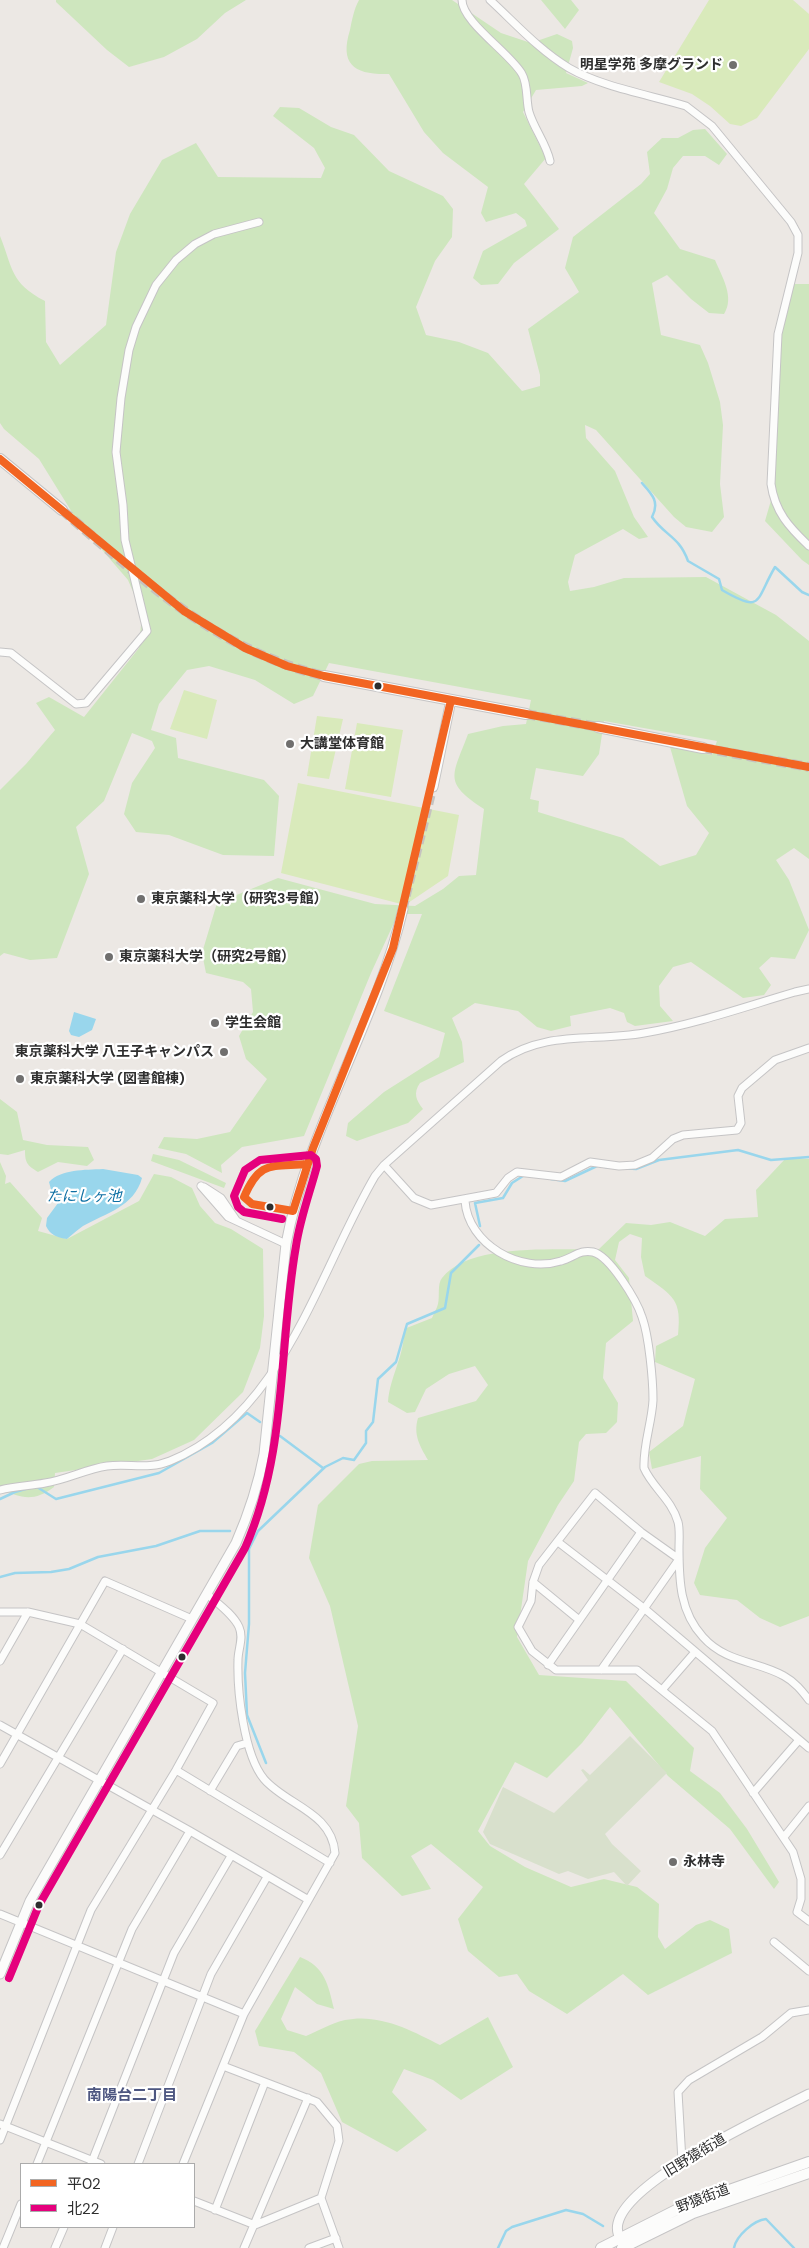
<!DOCTYPE html>
<html>
<head>
<meta charset="utf-8">
<style>
	body { margin:0 }
	#map { position:relative; width:809px; height:2248px; overflow:hidden; background:#ece8e4; font-family:"DM Sans","Noto Sans JP",sans-serif }
	canvas { display:block }
	.legend { position:absolute; left:20px; top:2163px; width:175px; height:65px; box-sizing:border-box; background:#fff; border:1px solid #ababab; margin:0; padding:6px 9px; list-style:none; font-size:15px; color:#2e2e2e }
	.legend li { display:flex; align-items:center; gap:10px; height:25px }
	.legend b { width:25px; border:1px solid #ababab }
</style>
</head>
<body>
<div id="map">
<canvas width="809" height="2248"></canvas>
<ul class="legend">
<li><b style="height:6px;background:#f26522"></b>平02</li>
<li><b style="height:6px;background:#e5007d"></b>北22</li>
</ul>
</div>
<script>
const c = document.querySelector('canvas').getContext('2d');
c.lineJoin = 'round';
function fillPath(path, color) { c.fillStyle = color; c.fill(path, 'evenodd'); }
function trace(path, color, width, dash) { c.strokeStyle = color; c.lineWidth = width; c.lineCap = dash ? 'butt' : 'round'; c.setLineDash(dash || []); c.stroke(path); }
function write(font, color, halo, rows, align = 'center') {
  c.font = font + ' "DM Sans","Noto Sans JP",sans-serif'; c.lineWidth = 4.5; c.setLineDash([]); c.textBaseline = 'middle'; c.strokeStyle = halo; c.fillStyle = color; for (const [text, x, y, turn = 0] of rows) {
    c.save(); c.translate(x, y); c.rotate((+turn || 0) * Math.PI / 180); c.textAlign = isNaN(turn) ? turn : align; if (halo) c.strokeText(text, 0, 0); c.fillText(text, 0, 0); c.restore();
  }
}
fillPath(new Path2D(`
	M56,0H246L225,13L197,39L164,57L129,67L107,50L56,2Z
	M359,0H452L501,33L531,43L557,34L572,41L573,48L566,73L588,83L582,86L536,90L523,112L546,158L524,184L559,229L514,263L498,284L481,285L473,278L483,251L527,226L525,220L516,213L486,222L481,213L488,187L443,153L424,132L389,74C355,75 339,65 350,30C352,20 354,9 359,0Z
	M541,0H571L579,10L565,29Z
	M280,107L299,108L331,127L354,135L389,171L443,196L453,209L452,237L435,261L416,307L426,335L459,342L488,353L522,391L540,386V375L528,329L579,292L565,268L573,237L641,184L650,174L647,152L662,138H678L693,130L705,129L727,154L719,165L705,156H683L673,168L667,189L654,213L680,249L715,260C722,277 735,297 724,314L709,313L691,299L667,275L652,283L661,335L700,345L708,363L720,402L723,425L720,484L724,517L712,532L686,527L674,517L596,430L585,425L586,438L615,471L634,517L648,537L639,539L623,529L575,555L568,582L570,591L594,587L624,578L706,577L776,615L809,641V859L794,848L776,860L789,880L809,930L795,959L771,957L759,968L771,985L764,995L743,998L691,962L673,967L659,986L660,1006L673,1021L635,1026L627,1022L624,1013L610,1008L570,1016L571,1026L551,1031L537,1027L518,1011L475,1003L452,1018L462,1042L464,1062L420,1083C413,1093 416,1100 423,1109L408,1123L357,1141L346,1136L348,1123L384,1092L439,1057L445,1033L384,1011L422,914H398L371,973L304,1136L242,1147L221,1165L222,1173L186,1154L158,1148L164,1137L197,1139L230,1132L267,1079L246,1059L239,1036L253,1012L251,989L243,982L206,973L202,953L217,903L278,878L375,904L415,906L443,889L459,876L476,875L484,809C443,782 452,777 468,734L503,726L526,724L531,700L329,663L313,696L294,704L255,680L209,666L187,670L159,704L151,730L176,738L178,758L264,780L279,796L274,856L223,855L169,835L136,832L124,814L132,783L155,748L152,741L132,733L104,801L76,827L89,874L57,958L30,960L4,953L0,956V790L26,764L55,730L36,703L49,697L84,717L139,648L142,613L128,580L78,522L39,459L4,429L0,423V236C13,268 10,283 45,301L46,342L60,365L106,325L116,252L130,214L162,160L196,143L218,177L321,178L325,168L314,148L273,116ZM604,721L717,741L712,755L670,747L687,806L709,833L696,855L660,866L623,838L538,812L539,801L530,799L536,768L583,776L599,754Z
	M792,284H809V565L802,560L765,521L774,490L775,436L782,333Z
	M0,1099L17,1112L23,1140L47,1145L88,1147L94,1160L87,1166L58,1162L38,1172C27,1165 25,1163 25,1150L8,1155L0,1154Z
	M153,1154L179,1160L226,1183L224,1188L151,1161Z
	M786,1158L809,1159V1616L780,1627L760,1618L737,1600L700,1595L694,1583L705,1548L727,1518L700,1489L701,1456L652,1469L649,1452L683,1426L695,1379L655,1362L656,1346L678,1335C682,1299 673,1296 645,1276L641,1257L642,1238L630,1234L619,1242L615,1260L629,1278L633,1321L606,1343L603,1378L618,1403L617,1422L606,1433L586,1434L579,1442L574,1481L558,1505L528,1561L517,1637L539,1675L626,1681L694,1748L690,1771L720,1793L747,1829L779,1882L774,1889L730,1829L668,1776L610,1707L582,1743L547,1778L515,1762L478,1831L490,1846L525,1867L571,1887L604,1879L637,1887L659,1904L658,1937L665,1949L696,1925L710,1920L729,1929L732,1953L648,1995L623,1974L567,2014L529,1991L517,1974L499,1977L468,1951L458,1919L483,1887L431,1844L411,1856L431,1889L402,1896L362,1858L359,1823L346,1806L358,1726L330,1606L309,1558L318,1505L359,1464L372,1461L428,1460C420,1446 413,1435 418,1418L476,1401L488,1385L475,1366L449,1374L426,1389L415,1412L407,1413L388,1402C390,1376 405,1355 404,1329L432,1318C434,1313 437,1308 438,1304C440,1296 437,1284 442,1278C470,1242 558,1251 599,1249L626,1223L651,1225L670,1222L705,1236L725,1219L758,1217L756,1190Z
	M0,1162L6,1176L5,1184L10,1182L42,1218L38,1231L67,1239L139,1201L154,1174L171,1177L192,1188L200,1206L215,1223L231,1229L263,1249L264,1316L260,1348L243,1392L194,1440L152,1459L55,1473L54,1487C34,1502 21,1499 0,1488Z
	M300,1957C325,1967 328,1984 334,2009L317,2004L295,1987L281,2019L287,2030L306,2036C318,2031 332,2023 345,2020C379,2013 411,2030 440,2045L488,2017L513,2067L461,2100L433,2080L404,2069L392,2092L427,2130L397,2152L342,2122L321,2073L294,2052L259,2046L255,2031Z`), '#cee6be');
fillPath(new Path2D(`
	M630,1736L667,1773L605,1834L612,1844L641,1871L627,1886L614,1872L588,1879L568,1871L559,1874L490,1844L483,1832L503,1787L554,1813L588,1780L581,1770L583,1769L590,1775Z`), '#d8e0cc');
fillPath(new Path2D(`
	M709,0H793L809,14V49L757,118L741,126L730,124L710,106L692,94L659,82Z
	M184,690L217,700L207,739L170,729Z
	M317,716L343,719L329,779L307,776Z
	M357,723L403,730L391,797L345,789Z
	M298,783L459,815L448,876L405,905L281,873Z`), '#d9eabb');
fillPath(new Path2D(`
	M74,1012L96,1019L92,1030L79,1037L71,1035L69,1031Z
	M103,1169L138,1175L142,1178C134,1207 106,1213 83,1226C77,1230 72,1235 67,1239C58,1238 50,1235 46,1226L47,1218L58,1203L52,1193L49,1182C61,1169 85,1170 103,1169Z`), '#99d6ec');
trace(new Path2D(`
	M642,483C652,494 660,502 652,517C665,536 679,536 688,561L719,579L722,590C763,614 755,601 775,567L802,592L809,595
	M605,1167L636,1169L659,1160L738,1150L771,1160L809,1157
	M551,1179L565,1181L597,1166
	M480,1226L475,1203L503,1198L512,1183L523,1176
	M280,1436L323,1468
	M37,1487L56,1499L159,1473L212,1443L247,1413L260,1422
	M0,1499L15,1492L29,1488
	M0,1577L15,1573L51,1572L69,1569L98,1557L156,1546L200,1531H230
	M266,1763L247,1715L245,1673L249,1624V1549L258,1531L325,1467L343,1458L354,1460L366,1443V1431L373,1422L378,1379L396,1362L407,1324L445,1308L451,1273L479,1245
	M498,2248L506,2231L512,2227L566,2210L583,2214L603,2226
	M734,2248C736,2236 754,2220 766,2219L794,2248`), '#99d6ec', 2.5);
trace(new Path2D(`
	M403,909L433,787`), '#c6c3c0', 9, [9, 4.5]);
trace(new Path2D(`
	M62,510C145,581 214,649 324,676
	M526,714L598,727
	M703,748L809,767`), '#c6c3c0', 10, [10, 5]);
const minor = new Path2D(`
	M462,0C462,22 511,54 522,74C528,84 526,101 529,112C534,129 546,143 550,161
	M490,0C515,23 539,50 569,68C602,87 650,95 686,106L712,126L791,222L798,235V253L778,334L771,484C775,512 789,527 809,546
	M0,652L11,653L76,704L86,703L147,631L125,540L123,505L116,452L121,398L129,350L136,327L156,285L176,260L195,244L214,234L259,222
	M384,1165L414,1198L431,1205L496,1193L508,1178L517,1172L561,1177L590,1162L619,1166L635,1165L652,1158L673,1139L683,1135L737,1130L741,1123L738,1096L742,1088L775,1060L809,1048
	M201,1186L228,1217L286,1244
	M204,1187L221,1198L236,1220
	M465,1201C468,1244 520,1274 561,1261C573,1258 580,1249 593,1252C610,1256 637,1301 642,1317C649,1336 653,1380 653,1400C652,1422 643,1445 644,1468C652,1487 672,1500 678,1522C680,1529 679,1540 679,1548C679,1581 680,1612 703,1637C726,1663 758,1661 784,1676C795,1682 802,1691 809,1700
	M0,1490C15,1486 29,1486 45,1483C66,1480 86,1469 107,1466C129,1463 148,1470 170,1461C283,1415 319,1271 375,1176L384,1165L501,1061C545,1030 594,1042 644,1033C696,1024 744,1007 795,992L809,989
	M558,1542L645,1609L809,1748
	M533,1582L578,1619
	M0,1612H28L80,1624L213,1703L176,1770L91,1910L0,2140
	M0,1661L28,1612
	M548,1665L641,1532
	M601,1670L679,1559L641,1532L595,1493L539,1565L533,1582L531,1601L518,1627L532,1651L556,1670H637L712,1731L793,1852L801,1879V1899L797,1912L809,1921
	M662,1690L695,1652
	M0,1725L190,1831L307,1899
	M0,1764L105,1581L192,1619
	M176,1770L330,1863
	M210,1791L237,1746L247,1743
	M753,1793L799,1740
	M784,1837L809,1806
	M0,1855L123,1649
	M0,1914L244,2014
	M774,1942L809,1971
	M0,2124L101,2164
	M682,2161L678,2092L689,2080L762,2037L791,2013L809,2010
	M37,2164L132,1929L190,1831
	M91,2164L174,1953L231,1856
	M138,2164L211,1974L267,1877
	M183,2164L244,2014L335,1853C332,1812 286,1805 264,1779C244,1755 237,1691 238,1660C238,1649 244,1638 239,1627C233,1614 217,1603 207,1594
	M321,2198L339,2248
	M194,2201L255,2225L321,2198L339,2141L337,2126L317,2102L223,2066
	M215,2210L265,2082
	M3,2248L21,2204
	M55,2248L64,2227
	M105,2248L113,2227
	M244,2248L308,2098
	M309,2248L336,2238`);
const tertiary = new Path2D(`
	M433,787L451,700
	M0,1974L30,1901L236,1543C249,1513 258,1486 264,1454L286,1244C308,1126 376,1024 403,909
	M623,2244C619,2237 616,2231 618,2223C628,2179 768,2115 809,2094`);
const secondary = new Path2D(`
	M0,459L62,510
	M324,676L526,714
	M598,727L703,748
	M601,2248L684,2206L809,2162
	M622,2248L693,2213L809,2173`);
trace(minor, '#c5c4c5', 9);
trace(tertiary, '#c5c4c5', 11);
trace(secondary, '#c5c4c5', 12);
trace(minor, '#fcfcfb', 7);
trace(tertiary, '#fcfcfb', 9);
trace(secondary, '#fcfcfb', 10);
trace(new Path2D(`
	M0,459L184,611L245,648L287,666L324,676L809,767
	M307,1164C271,1167 260,1160 244,1197L252,1204L293,1211L313,1148L393,948L451,700`), '#f26522', 8);
trace(new Path2D(`
	M9,1978L39,1905L245,1548C288,1451 278,1348 296,1246C300,1219 310,1192 317,1166L316,1159L311,1155L260,1160L245,1170L234,1196L238,1207L244,1212L282,1219`), '#e5007d', 8);
for (const [x, y, r, color] of [
	[733,65,5,"#706f6e"],
	[378,686,4.5,"#2e2e2e"],
	[290,744,5,"#706f6e"],
	[141,899,5,"#706f6e"],
	[109,957,5,"#706f6e"],
	[215,1023,5,"#706f6e"],
	[224,1052,5,"#706f6e"],
	[20,1079,5,"#706f6e"],
	[270,1207,4.5,"#2e2e2e"],
	[182,1657,4.5,"#2e2e2e"],
	[673,1862,5,"#706f6e"],
	[39,1905,4.5,"#2e2e2e"]
]) { const dot = new Path2D(); dot.arc(x, y, r, 0, 2 * Math.PI); c.fillStyle = color; c.fill(dot); trace(dot, '#fff', 2); }
write('bold 14px', '#2e2e2e', '#fff', [
	["明星学苑 多摩グランド",723,65,"right"],
	["大講堂体育館",300,744],
	["東京薬科大学（研究3号館）",151,899],
	["東京薬科大学（研究2号館）",119,957],
	["学生会館",225,1023],
	["東京薬科大学 八王子キャンパス",214,1052,"right"],
	["東京薬科大学 (図書館棟)",30,1079],
	["永林寺",683,1862]
], 'left');
write('14px', '#2e2e2e', '#fff', [
	["旧野猿街道",695,2156,-31],
	["野猿街道",703,2199,-21]
]);
write('italic 15px', '#0d6fa3', '#fff', [
	["たにしヶ池",84,1197]
]);
write('bold 15px', '#4d5680', '#fff', [
	["南陽台二丁目",132,2096]
]);
</script>
</body>
</html>
